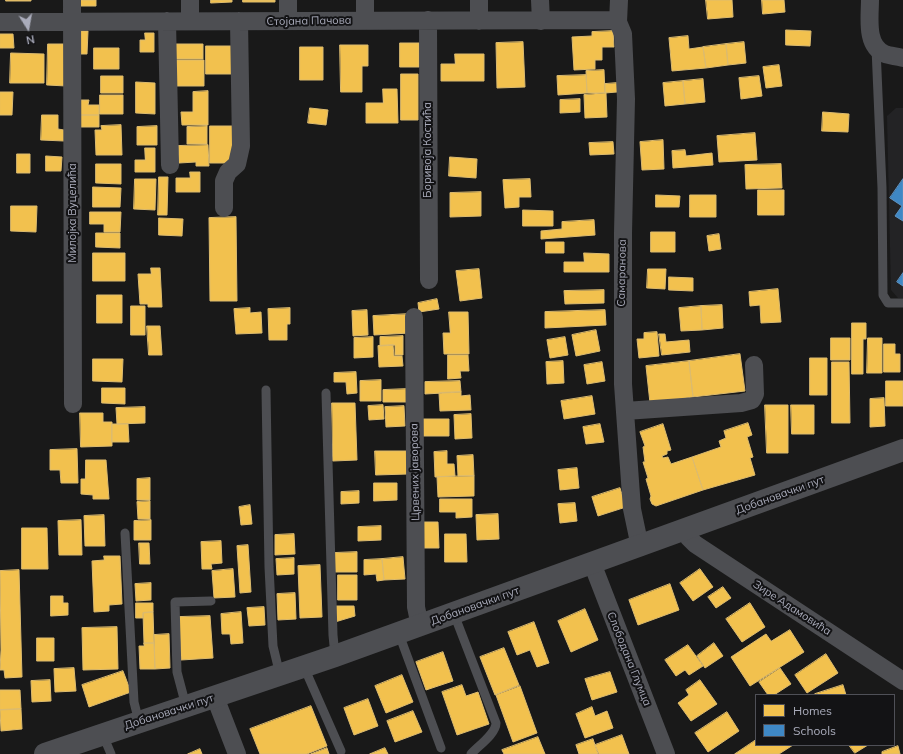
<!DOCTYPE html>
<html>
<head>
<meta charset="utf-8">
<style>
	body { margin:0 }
	#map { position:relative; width:903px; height:754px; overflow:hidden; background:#191919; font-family:Mulish,sans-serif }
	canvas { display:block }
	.legend { position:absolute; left:755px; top:694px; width:140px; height:52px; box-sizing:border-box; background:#131315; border:1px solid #4f5057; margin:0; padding:5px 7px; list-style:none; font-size:12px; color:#aaacbb }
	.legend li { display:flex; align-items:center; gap:8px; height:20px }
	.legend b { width:20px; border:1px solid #4f5057 }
	.north { position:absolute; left:8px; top:8px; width:40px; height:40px; -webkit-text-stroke:3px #131315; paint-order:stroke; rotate:169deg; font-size:11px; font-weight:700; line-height:16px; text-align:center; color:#aaacbb }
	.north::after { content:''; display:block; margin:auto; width:14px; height:18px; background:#aaacbb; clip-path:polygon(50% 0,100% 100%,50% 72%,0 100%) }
</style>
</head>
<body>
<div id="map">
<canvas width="903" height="754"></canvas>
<ul class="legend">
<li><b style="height:11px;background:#f2c14e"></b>Homes</li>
<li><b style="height:11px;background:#3f88c5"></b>Schools</li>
</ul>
<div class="north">N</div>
</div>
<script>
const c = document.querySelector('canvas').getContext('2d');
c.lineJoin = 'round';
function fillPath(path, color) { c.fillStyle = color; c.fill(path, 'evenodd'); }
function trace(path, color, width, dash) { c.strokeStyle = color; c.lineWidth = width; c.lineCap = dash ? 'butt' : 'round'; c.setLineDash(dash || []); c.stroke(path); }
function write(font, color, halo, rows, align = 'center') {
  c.font = font + ' Mulish,sans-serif'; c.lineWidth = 4; c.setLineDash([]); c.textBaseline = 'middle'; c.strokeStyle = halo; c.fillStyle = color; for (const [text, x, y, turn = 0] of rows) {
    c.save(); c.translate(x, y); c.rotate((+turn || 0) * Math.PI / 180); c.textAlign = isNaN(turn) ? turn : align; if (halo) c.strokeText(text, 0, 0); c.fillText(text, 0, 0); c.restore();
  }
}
fillPath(new Path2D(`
	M896,108H903V298H898L891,290L887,116Z`), '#232325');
const homes = new Path2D(`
	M6,0H31V1H6Z
	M80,0H96V6H80Z
	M211,0H232V2L211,3Z
	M243,0H275V2H243Z
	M706,0H732L733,17L708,19Z
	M762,0H784L785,12L763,14Z
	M786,30L811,31L810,46L786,45Z
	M77,31H88L87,54H77Z
	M613,31L614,47H602V60H595V69L574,70L572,37L592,36V32Z
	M145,33H154V52H140V40H145Z
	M0,34H13L14,48H0Z
	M688,36L689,49L703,47L706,68L672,71L669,38Z
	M523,42L525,87L497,88L496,43Z
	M744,42L746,63L728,65L726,44Z
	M400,43H419V67H400Z
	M48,44H67L66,86L47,85Z
	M174,44H203V59H174Z
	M726,44L728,65L706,68L703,47Z
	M340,45H368V66H362V92H341Z
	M206,46H233V74H206Z
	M300,47H323V80H300Z
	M94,48H119V69H94Z
	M11,53L44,54V83H10Z
	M455,54H484V81H441V64H455Z
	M173,60H204V86H173Z
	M779,65L782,86L766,88L763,67Z
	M604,70L605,93H587L586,71Z
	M401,74H418V120H401Z
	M586,75L587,93L558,95L557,76Z
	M101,76H123V93H101Z
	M759,76L762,96L741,99L739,78Z
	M703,79L705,102L685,104L683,81Z
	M683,81L685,104L665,106L663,83Z
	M136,82L155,83V114L136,113Z
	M617,83V92L605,93V84Z
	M383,89H397L398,123H366V103H383Z
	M208,91V125H182L181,112H193V92Z
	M0,92H13L12,115H0Z
	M606,93L607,117L585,118L584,95Z
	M100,95H123V114H100Z
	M580,99V112L560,113V100Z
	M79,100H89L88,105H99V115H79Z
	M310,108L328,110L326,125L308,123Z
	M823,112L849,114L848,132L822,131Z
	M42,115H58V129L64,130V141L41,140Z
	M80,115H99V127H80Z
	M121,125L122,155H96L95,130H102L101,126Z
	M157,126V145H137V127Z
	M207,126V144H187V127Z
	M210,126H235V163H210Z
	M755,133L757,160L719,162L717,136Z
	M663,140L664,169L642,170L640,142Z
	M613,142L614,154L590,155L589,143Z
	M208,145L209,166H196V162L179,163L178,146Z
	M145,148H155V172H135V160H145Z
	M685,150L686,156L712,153L713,165L673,168L672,151Z
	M17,154H30V173H17Z
	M46,156L62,157L61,171H46Z
	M450,157L477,159L476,178L449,176Z
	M96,164H121V184L96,183Z
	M781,164L782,188L746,189L745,165Z
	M190,172H200V192H176V178H190Z
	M159,177H168L167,215H158Z
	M135,179H156L155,210L134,209Z
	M530,179L531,197H519V207L505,208L503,180Z
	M93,187L121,188L120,207H93Z
	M758,190H784V215H758Z
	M481,192V216L450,217V193Z
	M656,195L680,196L679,207H656Z
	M690,195H716V217H690Z
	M11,206H37L36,232L11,231Z
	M523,210L553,211V226H523Z
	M90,212H121L120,232H104V224H90Z
	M236,217L237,301H210L209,218Z
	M159,218L183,219L182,236L159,235Z
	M594,220L595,235L541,239V231L562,229V222Z
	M651,232H675V252H651Z
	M96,233H120V248L96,247Z
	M719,234L721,249L709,251L707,236Z
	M546,242H564V253H546Z
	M93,253H125V281H93Z
	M584,253L609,254V272H564V262H584Z
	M151,268H160L162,307H148V304H140L138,274H151Z
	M479,269L482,298L460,301L456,271Z
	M648,269H666L665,289L647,288Z
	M669,277L693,278V291L669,290Z
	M778,289L781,322L761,323L760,305L750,306L749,292Z
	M604,290V303L565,304L564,291Z
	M97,295H122V323H97Z
	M437,299L439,309L419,312L418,303Z
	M722,305L723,328L702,330L701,306Z
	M131,306H145V335H131Z
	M701,306L702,330L681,331L679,308Z
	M250,308V313L261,312L262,333L236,334L234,309Z
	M290,308V324H287V340H269L268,309Z
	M367,310L368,335L353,336L352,311Z
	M605,310L606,325L545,328V312Z
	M449,312H468L469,354H444L443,333H450Z
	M409,314L410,333L374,335L373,316Z
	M852,323H866V339H863V374H852Z
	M147,326H160L162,355H149Z
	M596,330L600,351L576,356L572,335Z
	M657,332L659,356L639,358L637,339H644V333Z
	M659,334H665L666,342L689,340L690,352L662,355Z
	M403,336V355H395V345L380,346V337Z
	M373,337V357L354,358V338Z
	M565,337L568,355L550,358L547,340Z
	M831,338H850V360H831Z
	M868,338H882V373H867Z
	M884,344H895V354H900V372H884Z
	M393,345L394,356H402L403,366L379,367L378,346Z
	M740,354L745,391L693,397L689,361Z
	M448,355H468L469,371H460L461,378L448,379Z
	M810,358H827V395H810Z
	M93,359H123L122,382L93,381Z
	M563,361L564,383L547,384L546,362Z
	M689,361L693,397L650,403L646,366Z
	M602,362L605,381L587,384L584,365Z
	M832,362H849L850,423H832Z
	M356,372L357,393L347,394L346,382H334V373Z
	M381,380V401H360V381Z
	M460,381L461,392L425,394V382Z
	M886,381H903V406H886Z
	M102,388H125V404L102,403Z
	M407,389V402H383V390Z
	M461,392V396L470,395L471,410L440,411L439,393Z
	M592,396L595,414L564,419L561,401Z
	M884,398L885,426L870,427V399Z
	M332,403H355L357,460L333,461Z
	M383,405L384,419L369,420L368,406Z
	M765,405H788V453H767Z
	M791,405H814V434H792Z
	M404,406L405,426L386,427L385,407Z
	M145,407V423L117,424L116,408Z
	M80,413H103V422H112V446L81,447Z
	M471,414L472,438L455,439L454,415Z
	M421,419H449V436H421Z
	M748,423L752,435L747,437L753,457L750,458L755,475L703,490L692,457L721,447L719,441L726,438L724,431Z
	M112,424H128L129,442H112Z
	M600,424L604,442L586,444L583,427Z
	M663,424L671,450L667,451V454L662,456L663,458L668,457L671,464L692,457L703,490L656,506L652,504L650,499L651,496L646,479L648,478L643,462H645L643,447L645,446L640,432Z
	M77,449L78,483H61L60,470H50V450Z
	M375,451H408V474L376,475Z
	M447,451V464H454L455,476L435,477L434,452Z
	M473,455L474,476H458L457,456Z
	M86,460H106L109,499H93V495L81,494V479H85Z
	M577,468L579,488L560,490L558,470Z
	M474,476V496L438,497L437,477Z
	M150,478V500H137V479Z
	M374,483H397V500L374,501Z
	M620,488L626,507L598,516L592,497Z
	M359,491V503L341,504V492Z
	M440,499H472V517L456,518V512H440Z
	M150,501V519H138L137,502Z
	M575,503L577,521L560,523L558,504Z
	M250,505L252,524L241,525L239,507Z
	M498,514L499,539L477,540L476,515Z
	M104,515L105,546H85L84,516Z
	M81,520L82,555H59L58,521Z
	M151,520V540H134V521Z
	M423,522H438L439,548H424Z
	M381,526V540L358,541V527Z
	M22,528H47L48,569H22Z
	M294,534L295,554L275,555V535Z
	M445,534H466L467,562H445Z
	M221,541L222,563L211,564L212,569H202L201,542Z
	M139,543H149L150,564H140Z
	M248,545L251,592L240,593L237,546Z
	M357,552V572H335L334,553Z
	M104,556H120L122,604L109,605V611L94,612L92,561L104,560Z
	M403,557L405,579L384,580L382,559Z
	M294,558V574L277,575L276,559Z
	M382,559L384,580L377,581L376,574L364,575V560Z
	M320,565L322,617L300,618L298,566Z
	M233,569L235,597L214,598L212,571Z
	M700,569L713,587L693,601L680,583Z
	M19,570L22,677L5,678L4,670H0L1,650L0,571Z
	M338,575H357V600H338Z
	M151,583V600L136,601L135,584Z
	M670,584L679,610L638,625L629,600Z
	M723,587L731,598L716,608L708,597Z
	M295,593L296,619L278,620L277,594Z
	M51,596H63V603H68V615L51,616Z
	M136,603H153V612L143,613V618H136Z
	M750,603L765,627L742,642L726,619Z
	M335,606H354L355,616L335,622Z
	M264,607L265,625L249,626L247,608Z
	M585,609L598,640L571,652L558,621Z
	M153,612L154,643H144L143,613Z
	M241,612L243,643L231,644L230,634H222L221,614Z
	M210,616L213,658L181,660L179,617Z
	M534,622L549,663L537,667L530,650L517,655L508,632Z
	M117,627L118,669L83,670L82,628Z
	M790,630L804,652L750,686L731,657L766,634L771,641Z
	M169,634L170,668L155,669L154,635Z
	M37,638H54V661H37Z
	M144,643H154L155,669H140L139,646H144Z
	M714,643L723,656L705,668L697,656Z
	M688,645L703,666L689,675L685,670L676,676L665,660Z
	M504,648L519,685L495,695L480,657Z
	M443,652L453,681L426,690L416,662Z
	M826,654L838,673L807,693L795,675Z
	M74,668L76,691L55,692L54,669Z
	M780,668L791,684L774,695H768L759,682Z
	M123,671L131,692L89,707L82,685Z
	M610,672L617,692L592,700L585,679Z
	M402,675L413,702L386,713L375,686Z
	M50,680L51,701L32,702L31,681Z
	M700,680L717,704L691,721L678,703L689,695L686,690Z
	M462,685L466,696L478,692L489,724L457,735L442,692Z
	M843,685L846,695H816L815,694Z
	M520,686L537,733L513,742L496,695Z
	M0,690H20L21,709L0,710Z
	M368,699L378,726L354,735L344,708Z
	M311,706L327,746L307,754H260L250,729Z
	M592,707L595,716L607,711L613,728L585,738L576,714Z
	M21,709L22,729L1,731L0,710Z
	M413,711L422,732L395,742L387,721Z
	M727,712L739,731L708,752L695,733Z
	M622,735L629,754H599L595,745Z
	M538,737L545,754H504L502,750Z
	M593,739L598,754H579L576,745Z
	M756,740V745H793L779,754H735Z
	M849,745H868L855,753Z
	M898,746L900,754H882V752Z
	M327,748L329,754H311Z
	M385,748L388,754H370Z
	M200,749L202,754H188Z`);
fillPath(homes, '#f2c14e');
trace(homes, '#dcbb6f', 1);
const schools = new Path2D(`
	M903,179V221L895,216L902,206L890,198Z
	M903,273V286L897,282Z`);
fillPath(schools, '#3f88c5');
trace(schools, '#5f93c2', 1);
trace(new Path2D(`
	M876,48L882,188L883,295L888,303H903
	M266,390L269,567L273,646L280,675
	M326,393L333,635L335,656
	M125,533L134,702L139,722
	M454,614L496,723C496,734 478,746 471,754
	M399,634L441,748
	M304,667L341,751
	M186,706L177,672L175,602L211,601
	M103,735L111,754`), '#4d4e52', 9);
trace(new Path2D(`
	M72,0L73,404
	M190,0V21
	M288,0V21
	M365,0V20
	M479,0V21
	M540,0L541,21
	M619,0L618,22L623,34L626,99L623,233V384L632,509L640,547
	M870,0C870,17 865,46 885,54C890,56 897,56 903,58
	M428,20L429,280
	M167,21L170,165
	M0,22L610,20L618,22
	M224,208V181L228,172L237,164L241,146L239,21
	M414,317L416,607L420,626
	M625,411L741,403L752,400L755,394L754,365
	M685,530L689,538L695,544L903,681
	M592,563L666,754
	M215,697L237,754`), '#4d4e52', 18);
trace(new Path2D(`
	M45,754L335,656L903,450`), '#4d4e52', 22);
write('11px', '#aaacbb', '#131315', [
	["Стојана Пачова",309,21,-1],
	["Боривоја Костића",428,150,-90],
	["Милојка Вуцелића",73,213,-90],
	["Самаранова",622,273,-89],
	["Црвених јаворова",415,472,-91],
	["Добановачки пут",780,495,-20],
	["Добановачки пут",475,606,-20],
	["Зире Адамовића",792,608,33],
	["Слободана Глумца",629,659,68],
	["Добановачки пут",169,712,-18]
]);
</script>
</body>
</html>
